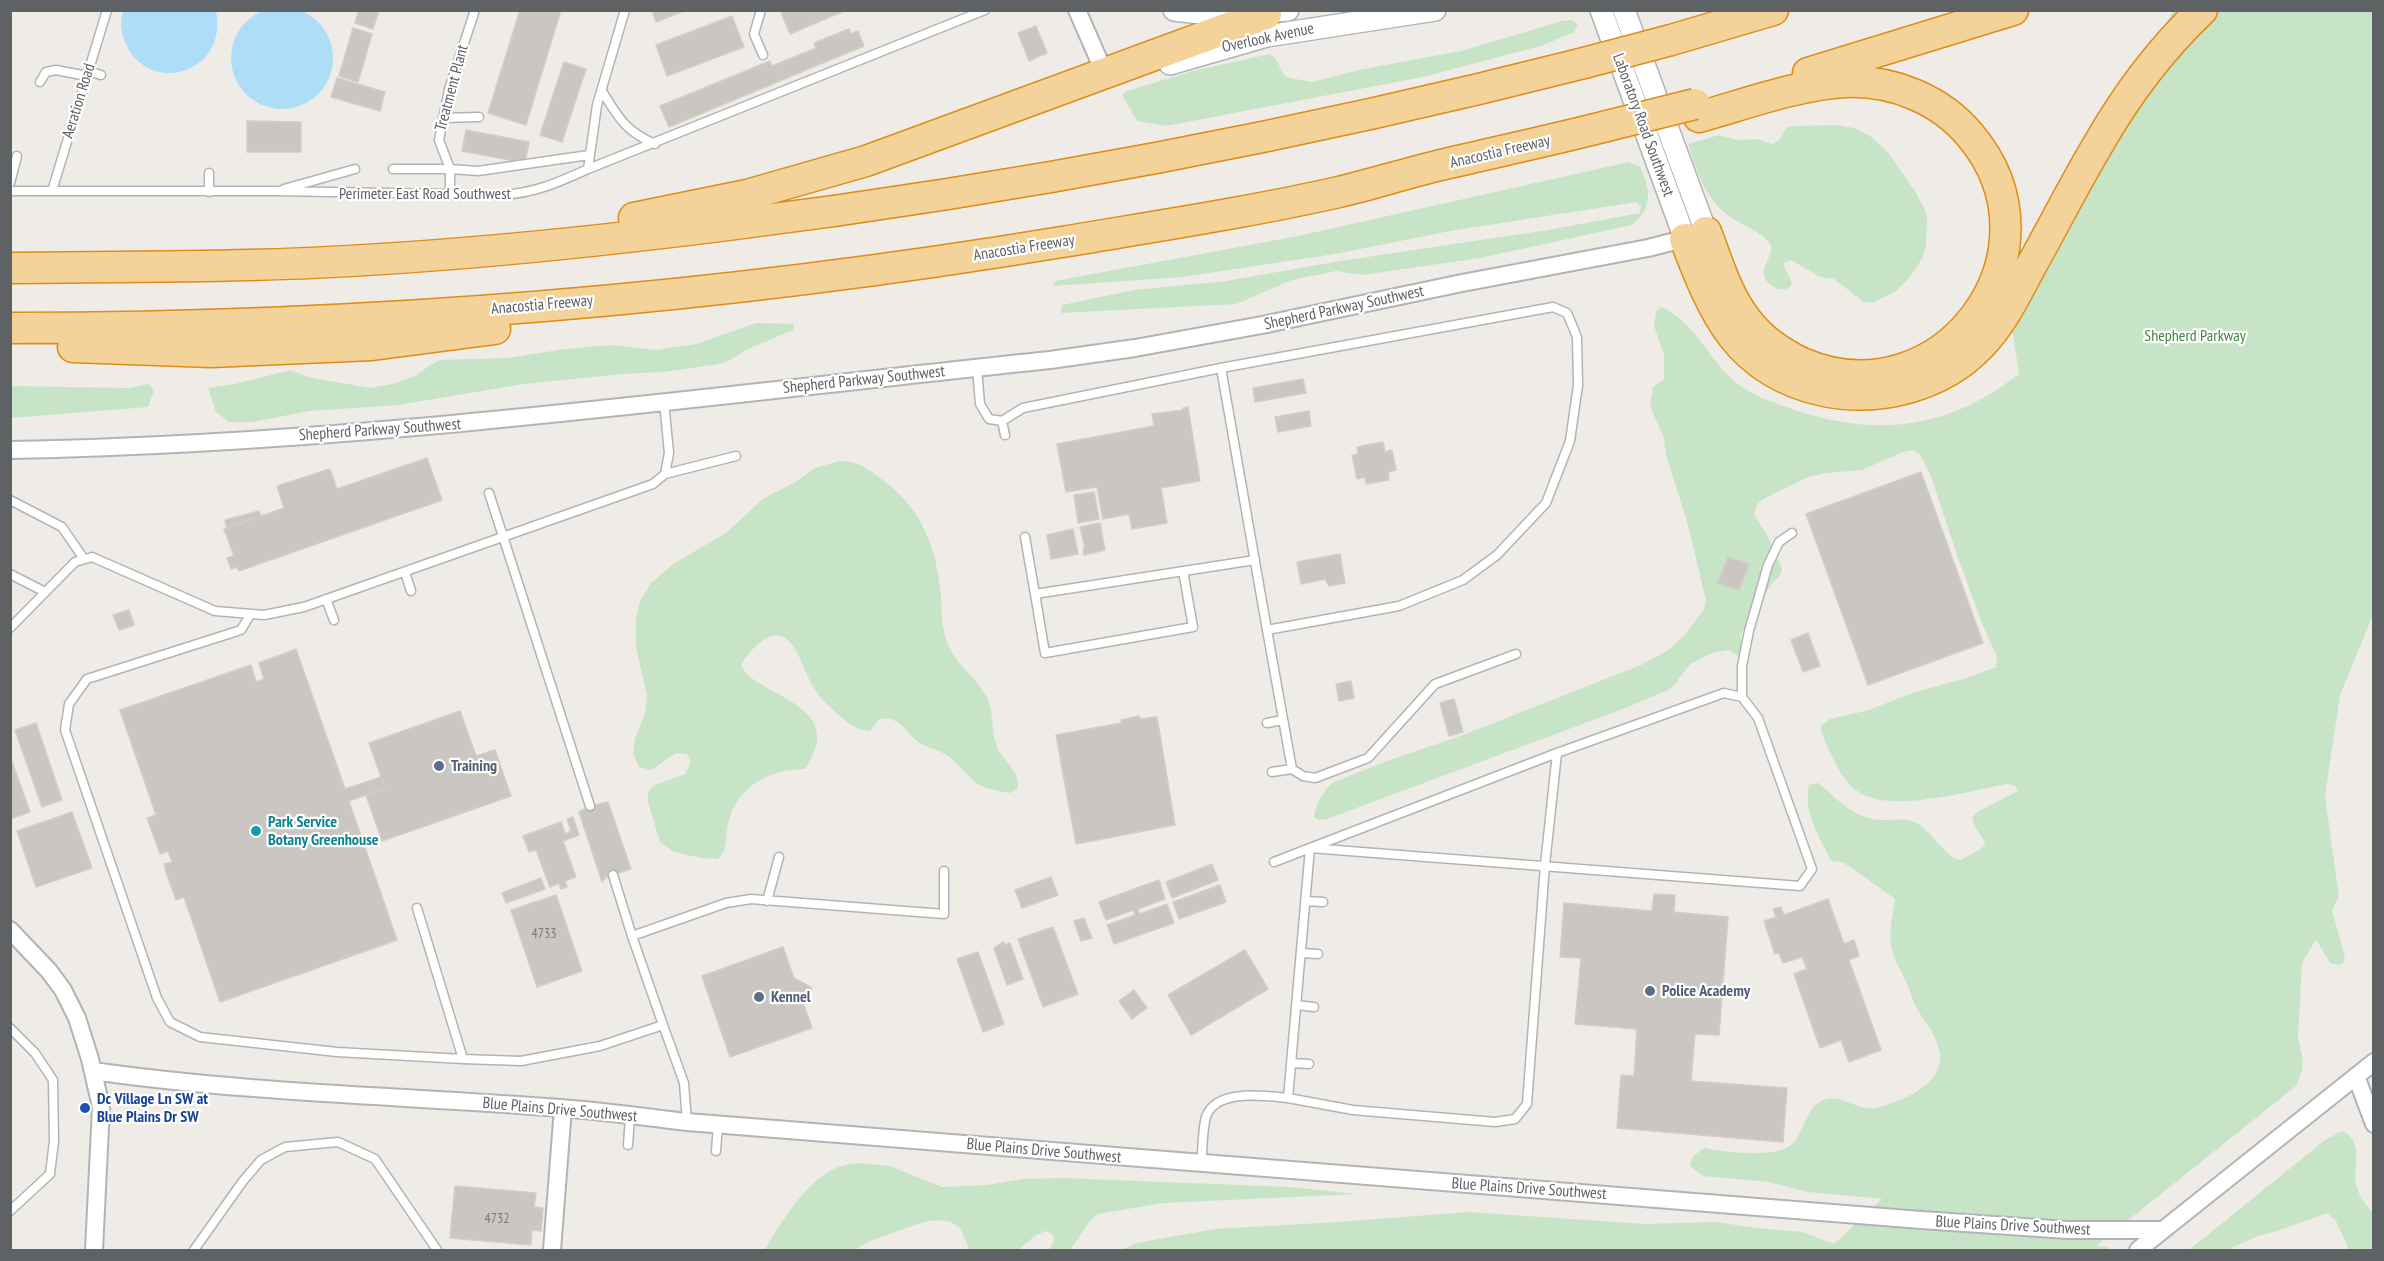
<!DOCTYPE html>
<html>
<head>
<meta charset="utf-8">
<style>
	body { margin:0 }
	#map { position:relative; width:2384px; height:1261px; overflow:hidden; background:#efece7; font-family:"PT Sans Narrow",sans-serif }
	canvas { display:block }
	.frame { position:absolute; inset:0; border:12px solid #5e6265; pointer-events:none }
</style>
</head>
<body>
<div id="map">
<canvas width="2384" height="1261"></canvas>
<div class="frame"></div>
</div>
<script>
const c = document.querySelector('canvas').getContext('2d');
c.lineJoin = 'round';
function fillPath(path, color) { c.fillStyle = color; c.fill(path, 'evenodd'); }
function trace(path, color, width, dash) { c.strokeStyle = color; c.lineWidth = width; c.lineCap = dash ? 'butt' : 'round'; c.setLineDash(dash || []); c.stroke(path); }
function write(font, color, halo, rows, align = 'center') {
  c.font = font + ' "PT Sans Narrow",sans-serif'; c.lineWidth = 4.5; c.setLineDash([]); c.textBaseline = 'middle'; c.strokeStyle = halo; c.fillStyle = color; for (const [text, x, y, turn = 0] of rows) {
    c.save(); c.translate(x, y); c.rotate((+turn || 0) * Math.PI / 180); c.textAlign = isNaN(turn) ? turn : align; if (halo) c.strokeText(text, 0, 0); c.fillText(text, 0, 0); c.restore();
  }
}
fillPath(new Path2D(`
	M2173,11H2373V615L2340,695L2325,796L2339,897L2332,910L2345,957L2343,963L2338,965L2330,963L2316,939L2302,963L2298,1039L2303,1060L2302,1070L2296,1086L2096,1246L2108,1247L2107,1250H1121L1136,1243L1215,1229L1337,1222L1469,1212L1645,1224L1716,1222L1757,1228L1803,1232L1834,1244L1882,1199L1808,1192L1769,1182L1703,1176L1690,1166L1693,1156L1704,1148C1724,1152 1777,1159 1792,1144C1806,1131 1805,1104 1827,1099C1843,1095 1861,1113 1880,1107C1906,1100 1950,1081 1938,1046C1934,1031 1923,1020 1916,1007C1912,1001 1911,992 1908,986C1904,975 1896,964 1893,953C1887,937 1893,915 1895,899L1856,871L1842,862L1831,861C1819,835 1803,814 1809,785L1818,783C1835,797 1850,814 1872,819C1887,822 1906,816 1918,824C1935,834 1941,854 1960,860C2002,840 1980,846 1972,818L1975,813L2018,791L2015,786L2008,784C1971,790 1890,815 1857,791C1839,778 1830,751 1821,732V726L1830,719L1869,710L1915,692L1967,678L1996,667L1997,656L1985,631L1957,555L1931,476L1920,454L1913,450L1903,452L1862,470L1826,473L1808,477L1767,497L1757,504L1754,514L1767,535L1782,569L1780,576L1773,582L1761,600L1751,622L1743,631L1740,636L1745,652L1741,657L1728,650L1712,653L1690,664L1675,684L1670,689L1628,707L1327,819L1318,820L1314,817C1316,803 1323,790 1334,782L1384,762L1463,735L1641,665L1667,651L1685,635L1704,609L1706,600L1686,518L1666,455L1664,438L1653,413L1650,403L1653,387L1664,379V354L1654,326L1656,311L1661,307C1694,320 1708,359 1734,381C1751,395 1772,402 1792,409C1876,438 1949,429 2019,374L2008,303Z
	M1572,20L1578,24L1574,32L1544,45L1423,77L1166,126L1137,121L1122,95L1127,91L1193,71L1270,54L1276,59L1284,75L1290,78L1312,82L1359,70L1461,51L1562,21Z
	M1836,125L1854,128L1870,136L1887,151L1915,191L1926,212L1927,222L1926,245L1923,257L1910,277L1895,292L1872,303L1864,302L1834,279L1820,277L1791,260L1783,264L1792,283L1789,288C1782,290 1778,290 1772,286C1751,270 1777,257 1770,244C1763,233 1742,225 1732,218C1706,201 1697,172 1688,144L1719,135L1739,140L1756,139L1773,144L1779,140L1786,128L1792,126Z
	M1629,162L1640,167C1651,191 1653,207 1632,225L1480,258L1362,275L1336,271L1292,280L1236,304L1061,313L1062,305L1134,290L1226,281L1340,261L1548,230L1640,213L1641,206L1637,202L1450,231L1335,254L1182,277L1053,286L1055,281L1298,236Z
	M756,323L794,324L793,330L746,350L727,362L719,364L663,372L622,374L524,384L398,405L309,411L253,422H229L216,412L208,388L235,384L291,370L308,377L370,388L392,384L417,375L430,365L440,360L508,358L565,349L610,345L656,350L696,344Z
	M149,384L154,391L148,407L11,418V386L129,388Z
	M839,461C858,460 869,470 884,481C922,509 937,549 941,596C942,613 941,628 948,645C957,665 975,677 986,696C995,711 990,732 998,749C1004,761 1022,773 1017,789L1010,793C999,791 988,790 978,784C967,777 961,766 951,758C942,751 931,749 921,744C906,735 902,715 879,719L870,731C859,731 850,725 841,717C831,708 820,699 813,687C805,673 800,653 789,641C772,623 750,651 741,664C749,696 852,701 805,769C767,769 733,789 727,829C726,840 727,851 718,859L701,858L674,852L660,842L648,802V793L653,786L685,774L691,762L687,754L676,753L651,770L639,767L633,754L635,738L645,714L647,696L636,647V617L640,601L651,583L673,564L726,533L764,498L794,483L815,468Z
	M2342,1131C2364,1139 2353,1167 2356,1184C2358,1195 2366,1205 2373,1213V1250H2349L2336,1221L2327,1213L2277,1231L2258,1236L2231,1248V1250H2189L2325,1140Z
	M860,1163L890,1166L942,1187L986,1185L1024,1179L1063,1178L1289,1187L1358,1194L1163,1203L1098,1214C1088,1219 1078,1241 1070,1250H1049L1054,1241L1053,1235L1046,1231L1036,1235L1018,1250H970L960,1228L951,1222L938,1220L923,1222L868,1242L854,1250H765C779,1224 805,1184 832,1170C840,1165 850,1164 860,1163Z`), '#c8e4c6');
fillPath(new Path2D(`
	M231 58a51 51 0 1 1 102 0a51 51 0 1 1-102 0Z
	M124,10L216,11C229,74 147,97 125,42C121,32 119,20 124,10Z`), '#aedef7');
const building = new Path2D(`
	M359,10H379L373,29L355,23Z
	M520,10H561L526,125L488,113Z
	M652,10H686L656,22Z
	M780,10H844V11L790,34Z
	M732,16L744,47L667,76L656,45Z
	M1036,26L1047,53L1029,61L1018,33Z
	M353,28L372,34L358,82L339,76Z
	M849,29L851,34L858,31L864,46L669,127L660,106L770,61L772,66L816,48L814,43Z
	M564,62L586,69L562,142L540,135Z
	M337,78L385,92L380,111L331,97Z
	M247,121L301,122V152H247Z
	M466,130L529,142L525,163L462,151Z
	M1303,379L1306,393L1255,402L1253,388Z
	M1188,407L1200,481L1161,488L1167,523L1132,529L1129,514L1103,519L1097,487L1066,492L1057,444L1154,426L1152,414L1183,410V408Z
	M1309,411L1311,426L1278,432L1275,417Z
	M1383,442L1385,452L1392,450L1396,470L1388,472L1389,480L1366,484L1365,477L1357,479L1352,455L1358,454L1357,447Z
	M427,458L442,500L239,571L237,567L231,569L227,558L234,556L224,529L284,508L277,486L330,469L337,489Z
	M1921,472L1983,643L1868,685L1806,514Z
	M1094,492L1099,519L1078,523L1074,495Z
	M259,511L261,516L227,528L225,520Z
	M1100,523L1105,550L1084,555L1083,548H1085L1080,527Z
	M1073,529L1078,554L1051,559L1047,535Z
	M1340,554L1345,583L1329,586L1325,579L1301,584L1297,562Z
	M1728,557L1749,564L1739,590L1718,583Z
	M129,610L134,625L119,630L113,615Z
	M1808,633L1820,666L1803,672L1791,640Z
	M296,649L345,789L381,777L385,788L349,801L397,940L220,1002L184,897L176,900L167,875L164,864L172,862L168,851L160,854L147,818L156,815L120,710L251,665L256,682L264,679L259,663Z
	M1351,681L1354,698L1339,701L1336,684Z
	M1454,699L1463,732L1449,736L1440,703Z
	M460,711L476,756L495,750L511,796L382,841L366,795L385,788L369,743Z
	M1139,716L1140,719L1157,717L1175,825L1076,844L1056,735L1122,723L1121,720Z
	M36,723L62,800L42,807L15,730Z
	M10,756L30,812L10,819Z
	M608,802L631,869L606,877L602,882L579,812L590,806Z
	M72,812L92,868L36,887L17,831Z
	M573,817L579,835L563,841L576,877L565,881L567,887L561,889L559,883L550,887L536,850L529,852L523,836L561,822L565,834L571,831L567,819Z
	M1212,864L1218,880L1172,898L1166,882Z
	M1051,877L1058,895L1022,908L1015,890Z
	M541,878L545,889L506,903L502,893Z
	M1159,880L1165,899L1138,909L1140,914L1167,904L1174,923L1114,944L1107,925L1135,915L1133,910L1106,920L1099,902Z
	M1220,885L1226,902L1179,919L1173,902Z
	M1654,894L1675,895L1674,912L1728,917L1719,1035L1695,1034L1691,1081L1787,1088L1783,1142L1617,1128L1621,1075L1634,1076L1637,1029L1575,1024L1581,958L1560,957L1564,903L1652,911Z
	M556,895L582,971L537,987L511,910Z
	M1828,899L1844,944L1854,940L1859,956L1849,960L1881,1050L1849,1062L1841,1040L1820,1048L1794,974L1807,969L1802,957L1783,963L1779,953L1775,954L1764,921L1776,917L1773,909L1781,907L1784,915Z
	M1084,918L1092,938L1081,941L1074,921Z
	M1053,927L1078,994L1043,1007L1018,939Z
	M1004,942L1005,945L1010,943L1023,979L1007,985L994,948Z
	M783,947L794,978L812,988L804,1005L812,1028L730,1057L702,976Z
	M1245,950L1268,989L1191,1035L1168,995Z
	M978,952L1004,1024L983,1032L957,959Z
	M1134,990L1147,1008L1132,1019L1119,1001Z
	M455,1186L536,1193L534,1207L543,1208L541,1231L532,1230L531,1245L450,1238Z`);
fillPath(building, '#cac7c3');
trace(building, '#d3cdc5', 1.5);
const service = new Path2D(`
	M475,10L449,89L439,140L450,169L478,171L589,155
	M761,10L754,34L763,55
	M88,71L101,75
	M40,82L46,72L56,70L87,76
	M602,91C618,117 625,131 655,144
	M443,118L479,117
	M393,169H450V195
	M588,169L597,105L625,10
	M10,183L17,156
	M284,189L355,169
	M10,191H275L502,195C535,193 557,183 588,169L985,10
	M52,191L107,10
	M209,192V173
	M977,368L980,404L989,419L1002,421L1023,408L1221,368L1553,307L1567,313L1577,337L1578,385L1570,441L1546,503L1497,555L1463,580L1399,606L1267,630L1221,368
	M664,402L669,453L665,474
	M1002,421L1005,435
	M489,493L590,806
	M10,500L62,527L84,559
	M1025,537L1035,594L1255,560
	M405,572L411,591
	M10,574L45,592
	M1035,594L1045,653L1193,627L1183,571
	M326,599L334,620
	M250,615L241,630L87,679L69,704L65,730L157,998L170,1022L200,1037L337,1052L463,1059L521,1061L600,1046L663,1025L684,1083L687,1122
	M10,628L75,562L92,557L215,611L264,615L304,607L653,484L665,474L736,456
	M1267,630L1292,769L1303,776L1315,778L1368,758L1435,684L1516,654
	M1742,697V666L1749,631L1768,565L1779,542L1792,533
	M1267,723L1283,720
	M1272,772L1292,769
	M613,875L632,936
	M767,901L779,857
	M1305,901L1323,902
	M417,908L463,1059
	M1301,953L1318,954
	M1296,1005L1314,1007
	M663,1025L632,936L726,903L751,899L944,914V871
	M10,1028L35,1053L53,1080L54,1141L50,1174L10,1211
	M1291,1063L1309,1064
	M1288,1098L1353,1110L1495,1122L1515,1119L1527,1104L1545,865L1557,753
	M628,1145L630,1116
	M716,1151L718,1124
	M1201,1164C1203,1149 1202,1131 1206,1117C1216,1088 1265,1096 1288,1098L1310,848L1557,753L1724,693L1742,697L1758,718L1812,869L1800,886L1310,848L1274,862
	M194,1250L243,1181L261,1160L285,1147L338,1142L375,1159L437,1250`);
const minor = new Path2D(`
	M1077,10L1105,74
	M10,450C359,444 704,396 1050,360L1135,348L1262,325L1462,283L1648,248L1691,237
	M10,930L49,971L63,990L77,1018L90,1059L101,1107L94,1250
	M93,1071C247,1093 405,1096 560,1108C602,1111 645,1117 687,1122L1921,1220L2068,1230H2163
	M2356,1076L2374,1124
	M552,1250L563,1108
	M2138,1250L2374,1062`);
const tertiary = new Path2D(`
	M1174,10L1225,16L1288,10
	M1601,10L1685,239
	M1624,10L1706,232
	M1170,64L1267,36L1435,10`);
const motorway = new Path2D(`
	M1671,40L1773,10
	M1808,73L2013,10
	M1699,117C1746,104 1796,85 1845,82C1892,80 1940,99 1970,135C2070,253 1941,423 1802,363C1781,353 1762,340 1748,322C1727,296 1718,263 1706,232
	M634,218L747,195L866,161L1266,14
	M1685,239C1714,314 1737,372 1824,391C1878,402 1941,387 1980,346C2002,324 2016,294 2031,266C2054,225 2075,183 2099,143C2127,94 2161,49 2202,10
	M10,268C90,267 171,267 250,265C410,261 570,245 728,225C1017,189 1302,135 1584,63
	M10,328C364,328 719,299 1068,241C1158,226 1250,212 1339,192C1373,184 1407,173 1441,165C1496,152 1552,140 1607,126
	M73,347L211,352L372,345L495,329`);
trace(service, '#b1b4b7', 11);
trace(minor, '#b1b4b7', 20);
trace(tertiary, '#b1b4b7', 24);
trace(motorway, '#df8c16', 33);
trace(service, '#fff', 8);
trace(minor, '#fff', 16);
trace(tertiary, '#fff', 21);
trace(motorway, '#f3d399', 30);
const motorwayBridge = new Path2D(`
	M1584,63L1671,40
	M1607,126L1695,104`);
trace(motorwayBridge, '#df8c16', 33, []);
trace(motorwayBridge, '#f3d399', 30);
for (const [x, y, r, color] of [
	[439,766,6,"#5c6f8a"],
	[256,831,6,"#0f9aa8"],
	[1650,991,6,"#5c6f8a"],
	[759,997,6,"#5c6f8a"],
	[85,1108,6,"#1a4fb4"]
]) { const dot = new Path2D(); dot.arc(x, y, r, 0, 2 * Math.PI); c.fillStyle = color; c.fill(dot); trace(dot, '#fff', 2); }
write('14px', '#797b7c', null, [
	["4733",544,934],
	["4732",497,1219]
]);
write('16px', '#5e6265', '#fff', [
	["Overlook Avenue",1268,38,-12],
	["Treatment Plant",452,88,-75],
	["Aeration Road",79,101,-73],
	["Laboratory Road Southwest",1643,125,70],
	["Anacostia Freeway",1500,152,-13],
	["Perimeter East Road Southwest",425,194],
	["Anacostia Freeway",1024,248,-9],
	["Anacostia Freeway",542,305,-5],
	["Shepherd Parkway Southwest",1344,308,-12],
	["Shepherd Parkway Southwest",864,380,-6],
	["Shepherd Parkway Southwest",380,430,-4],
	["Blue Plains Drive Southwest",560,1110,5],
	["Blue Plains Drive Southwest",1044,1151,5],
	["Blue Plains Drive Southwest",1529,1189,4],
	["Blue Plains Drive Southwest",2013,1226,3]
]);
write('16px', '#42843e', '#fff', [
	["Shepherd Parkway",2195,336]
]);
write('bold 16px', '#4e5e75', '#fff', [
	["Training",451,766],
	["Police Academy",1662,991],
	["Kennel",771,997]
], 'left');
write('bold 16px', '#0d838f', '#fff', [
	["Park Service",268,822],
	["Botany Greenhouse",268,840]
], 'left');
write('bold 16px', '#164399', '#fff', [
	["Dc Village Ln SW at",97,1099],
	["Blue Plains Dr SW",97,1117]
], 'left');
</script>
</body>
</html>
